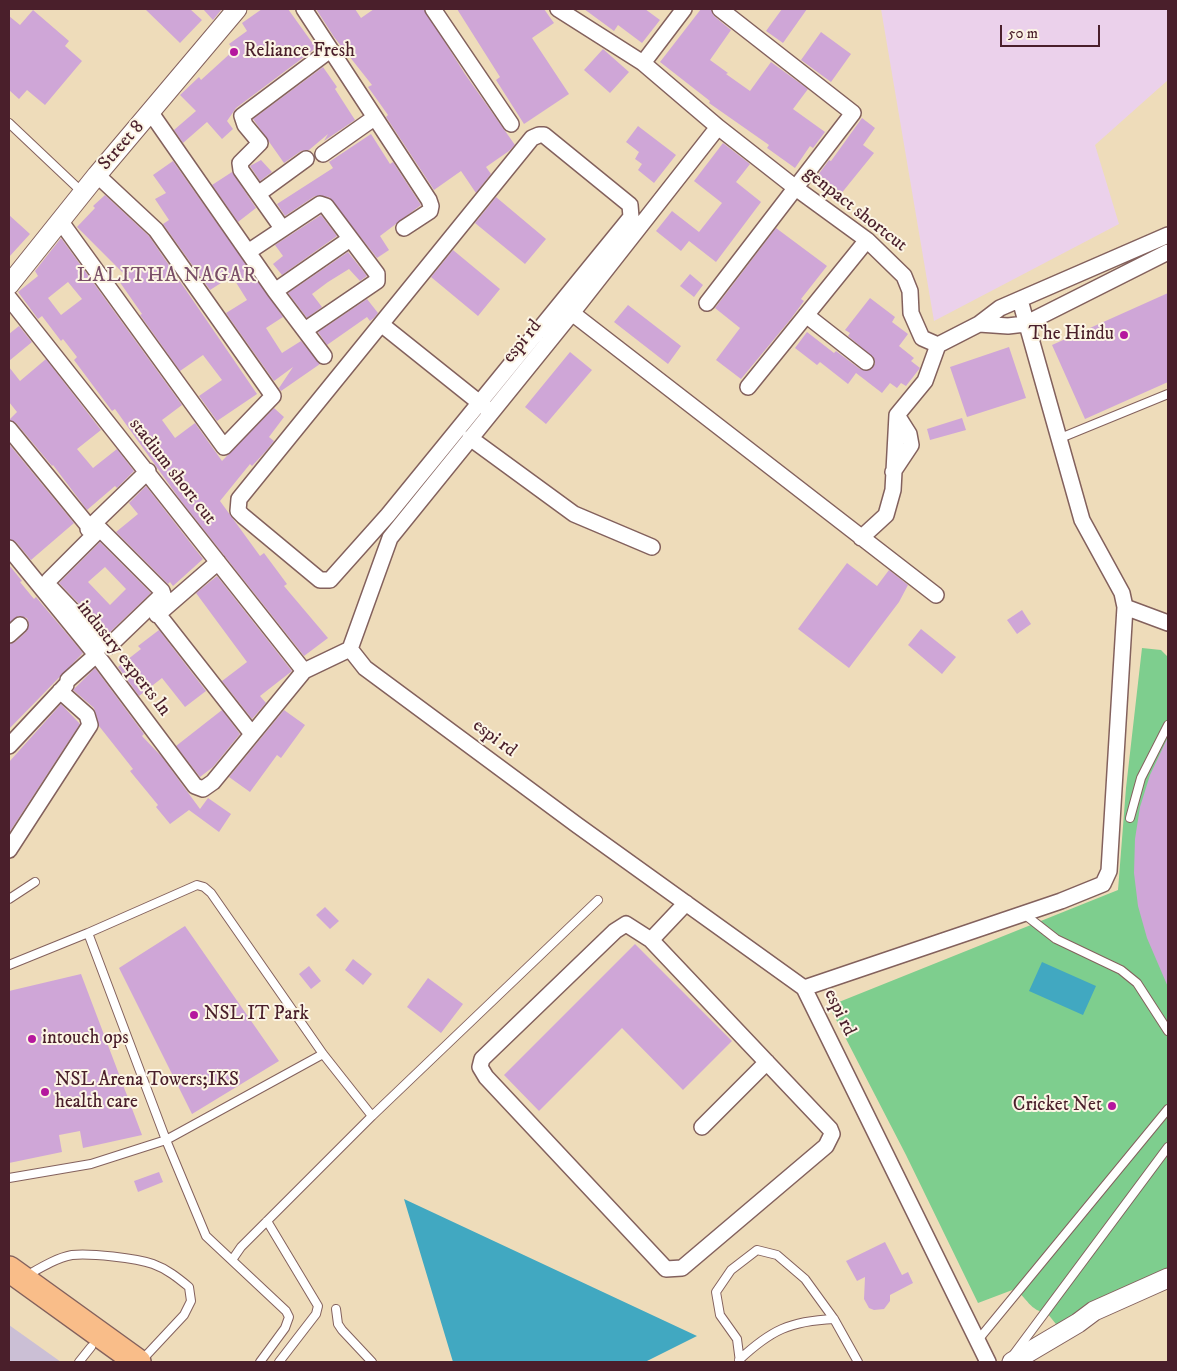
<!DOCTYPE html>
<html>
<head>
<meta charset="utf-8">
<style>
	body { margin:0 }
	#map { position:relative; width:1177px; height:1371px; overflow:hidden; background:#eedcba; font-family:"IM FELL DW Pica",serif }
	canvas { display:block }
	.frame { position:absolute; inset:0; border:10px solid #4a1f2b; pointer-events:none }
	.scale { position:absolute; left:1000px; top:25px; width:100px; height:22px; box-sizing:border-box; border:2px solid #4a1f2b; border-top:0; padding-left:6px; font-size:15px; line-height:18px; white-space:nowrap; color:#4a1f2b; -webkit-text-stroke:4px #fcf5e5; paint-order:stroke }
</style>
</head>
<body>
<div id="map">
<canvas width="1177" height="1371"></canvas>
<div class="frame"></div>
<div class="scale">50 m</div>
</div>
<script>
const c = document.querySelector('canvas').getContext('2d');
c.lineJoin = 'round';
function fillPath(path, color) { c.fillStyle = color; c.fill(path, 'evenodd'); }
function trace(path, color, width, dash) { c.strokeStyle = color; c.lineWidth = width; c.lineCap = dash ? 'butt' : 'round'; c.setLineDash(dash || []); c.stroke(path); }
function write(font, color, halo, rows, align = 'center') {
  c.font = font + ' "IM FELL DW Pica",serif'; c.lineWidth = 4; c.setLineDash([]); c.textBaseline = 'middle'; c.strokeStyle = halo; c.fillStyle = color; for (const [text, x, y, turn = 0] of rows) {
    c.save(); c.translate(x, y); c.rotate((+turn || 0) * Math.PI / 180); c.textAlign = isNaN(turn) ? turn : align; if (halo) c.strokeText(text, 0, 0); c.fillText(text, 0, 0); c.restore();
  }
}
fillPath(new Path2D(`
	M881,9H1168V80L1095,145L1119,224L934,321Z`), '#ebd1eb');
fillPath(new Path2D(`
	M9,1325L61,1362H9Z`), '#cbbfd5');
fillPath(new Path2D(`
	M1142,648L1161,650L1168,657V1278L1060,1329L1047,1313C1030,1311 1027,1298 1015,1289L978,1303L906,1155L829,1006L1118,890L1126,788Z`), '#7ece8e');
fillPath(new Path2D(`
	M1042,962L1096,986L1083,1015L1029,991Z
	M404,1199L697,1336L645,1362H453Z`), '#41a8c1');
fillPath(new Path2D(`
	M145,9H190L202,20L180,43Z
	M203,9H222L213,20Z
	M262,9H288L316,48L236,108L227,121L233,129L222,139L207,122L183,143L174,130L196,111L180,95L199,77L201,80L234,50L229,44L247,31L242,23Z
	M316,9H355L361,18L374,9H424L465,74L515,145L509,151L486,167L491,174L476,193L461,171L434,190L386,117L388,115L368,87L372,85L334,37Z
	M457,9H544L554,23L532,38L569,94L524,124L496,80L500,77Z
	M584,9H645L660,20L642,43L618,25L614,31Z
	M701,9H711L714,16L731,30L710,60L728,73L726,74L750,91L771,62L808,89L793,109L825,132L813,148L810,146L795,168L767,148L769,145L709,103L710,101L660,62Z
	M782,9H807L783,43L766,31Z
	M33,10L69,41L65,46L82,61L45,105L27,90L19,99L9,90V16L20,25Z
	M821,32L851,54L831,82L801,60Z
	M603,49L629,72L610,93L584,70Z
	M323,67L337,87L335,89L355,120L324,141L328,134L309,150L301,151L284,163L253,119Z
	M862,118L875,128L863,145L874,153L836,200L812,183L829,160L831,161Z
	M638,126L676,155L654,183L638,170L642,164L635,159L639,152L626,142Z
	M371,134L390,164L393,162L421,205L380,236L389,250L377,258L329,197L315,196L285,216L277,204L333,168L329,162Z
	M723,143L750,164L736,182L761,202L716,262L689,241L681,251L656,231L672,211L699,232L722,203L694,181Z
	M261,160L272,172L260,181L250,166Z
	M173,161L283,317L266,328L282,353L301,341L320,364L281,391L279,388L293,367L274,381L230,319L226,313L247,300L232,276L210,290L163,224L169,220L155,199L166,193L153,175Z
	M232,172L256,208L238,222L212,185Z
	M105,195L149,236L257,394L217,421L199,396L222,380L203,355L180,371L140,315L142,314L119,281L126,276L77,227L95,208L93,206Z
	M496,197L546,239L525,264L475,223Z
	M9,215L30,234L9,257Z
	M321,215L337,236L282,275L273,264L283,256L275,245Z
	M776,228L827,266L801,299L804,301L790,320L741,379L716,360L740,328L715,308Z
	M61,238L182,405L162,420L175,438L195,423L222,461L274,408L284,417L269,437L274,441L266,451L252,466L250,464L220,501L260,556L264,553L287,584L284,586L328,638L304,656L181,501L115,409L112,411L74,360L77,357L63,339L61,341L42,316L38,319L18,292L38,276L35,271ZM68,282L82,299L61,315L48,298Z
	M453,250L500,289L478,316L431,277Z
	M348,252L367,276L360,281L349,269L328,282L312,294L322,307L307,318L288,293Z
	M690,274L703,285L694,297L680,286Z
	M1168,293V382L1085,419L1052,345Z
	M870,298L895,317L892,322L908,334L899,346L914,358L911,361L920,368L906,386L901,383L897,388L890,383L882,393L856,373L848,384L820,362L817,365L795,348L807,332L834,353L836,351L860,369L870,370L875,364L874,358L848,336L850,333L845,330Z
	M367,299L378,313L374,318L370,321L367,317L327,345L318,332Z
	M628,305L681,346L668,364L614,322Z
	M19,326L32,342L9,361V334Z
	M1009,347L1026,398L967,417L950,367Z
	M570,352L592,370L546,424L525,407Z
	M46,359L101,430L77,449L93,468L117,449L134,471L117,488L115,486L87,510L53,465L52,466L16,423L9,420L17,412L9,402V367L20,381Z
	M962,418L966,430L930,440L927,429Z
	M9,444L74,523L31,560L16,542L9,539Z
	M146,486L203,559L173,586L170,582L168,584L116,532L138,514L129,503Z
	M100,542L151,593L108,634L59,583ZM105,567L126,589L110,605L88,582Z
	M847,563L877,586L889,570L908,585L899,602L849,668L798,629Z
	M9,565L22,581L20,582L34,599L36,597L41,603L83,653L9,729V644L15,642L26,632L29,624L27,618L18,616L9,623Z
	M217,576L292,671L260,696L266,703L252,719L222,681L247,662L196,593Z
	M1022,610L1031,624L1017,634L1007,620Z
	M921,629L956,657L942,674L908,645Z
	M159,630L206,691L185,707L162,678L139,696L118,667L141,649L138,646Z
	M95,668L144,734L142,736L162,757L200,809L208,798L231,814L219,832L189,810L170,824L156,807L158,805L130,771L133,769L99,726L94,708L73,690Z
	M61,704L80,724L9,833V762Z
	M222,710L240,734L213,767L200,777L176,746Z
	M284,710L305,725L281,758L277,755L250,792L229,777Z
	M1168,737V987L1147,938L1138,906L1134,873L1135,839L1140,807L1150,775Z
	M325,907L339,921L330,929L316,915Z
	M185,926L279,1061L192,1114L119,968Z
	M635,944L732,1041L683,1090L622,1028L539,1111L504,1075Z
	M353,959L372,974L363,985L345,970Z
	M309,966L321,981L311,989L299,974Z
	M81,974L142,1135L83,1148L80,1131L59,1135L62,1152L9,1163V991Z
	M428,978L463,1004L441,1033L407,1007Z
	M159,1172L163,1182L138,1192L134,1181Z
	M885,1242L902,1275L908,1272L913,1283L890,1295V1301L884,1309L874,1310L869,1308L864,1299L865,1277L857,1281L846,1261Z`), '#cfa6d7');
const service = new Path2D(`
	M9,123L82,192
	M1058,439L1168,394
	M1130,818L1141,778L1168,725
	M9,899L35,882
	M1024,914L1056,939L1121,970L1137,983L1168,1031
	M9,965L88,933
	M372,1116L598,900
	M9,1178L91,1164L166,1140L323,1054
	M267,1221L318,1306L316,1314L279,1362
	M232,1260L241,1247L372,1116L323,1054L211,893L204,887L197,885L88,933L166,1140L206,1236L286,1311L289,1317L285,1328L260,1362
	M26,1276C40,1268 56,1258 72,1255C90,1253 136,1258 153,1264C167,1269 178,1278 189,1287L191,1301L184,1315L141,1361
	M336,1309L338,1324L342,1330L372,1362
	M978,1340L1168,1109
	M1014,1354L1168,1147
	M739,1360C771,1330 790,1321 834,1319
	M79,1362L91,1347
	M740,1362L737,1339L720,1315L716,1292L731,1270L757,1250L777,1255L805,1279L834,1319L858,1362`);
const minor = new Path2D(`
	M304,9L429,200L431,206L430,211L404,228
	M433,9L511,124
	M558,9L643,63L718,127L797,189L867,240L904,276L910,291L911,313L922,338L938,345
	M643,63L684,9
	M151,113L275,291L324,356
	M718,127L572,313L390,538L350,649L365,668L577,825L804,988L988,1362
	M539,135H544L630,205L631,217L388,515L330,580H320L243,516L238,511L239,499L532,138Z
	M323,154L374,118
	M258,194L306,159
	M61,222L224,447L273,396L156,230L97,175
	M282,228L241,170L240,163L260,143L245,125L242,116L330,50
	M248,252L320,204L326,206L377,274V281L305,330
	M275,291L350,239
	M9,298L304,671
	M707,303L853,113L720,9
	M572,313L936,595
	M806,315L866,362
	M381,324L486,408
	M979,324L1008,326L1025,324L1168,252
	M938,345L979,324L1000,308L1168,235
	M748,387L867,240
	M9,429L90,528
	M470,438L574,514L652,547
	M893,472L911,445L909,434L897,415
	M95,524L162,591L163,594L109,646L105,645L48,585L49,580L100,529
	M88,529L148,471
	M861,538L886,515L893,490L897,415L925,381L938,345
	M9,548L102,662L195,786L203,789L213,782L304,671L350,649
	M1125,607L1168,623
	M158,614L252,734
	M157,615L218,562
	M9,635L20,625
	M68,680L96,655
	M9,746L66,685
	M9,850L90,725L87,715L60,691
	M651,940L830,1129L832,1134L826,1146L682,1268L666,1269L486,1077L480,1067L482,1059L615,931L626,924L651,940L686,903
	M804,988L1061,901L1103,884L1109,871L1125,607L1122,593L1082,520L1020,300
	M702,1127L767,1062`);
const tertiary = new Path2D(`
	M9,285L97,175L237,9
	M1012,1362L1078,1323L1094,1311L1168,1278`);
const trunk = new Path2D(`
	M9,1269L138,1362`);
trace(service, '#83615d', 10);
trace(minor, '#83615d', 18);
trace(tertiary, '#83615d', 21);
trace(trunk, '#83615d', 28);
trace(service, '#fff', 8);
trace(minor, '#fff', 15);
trace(tertiary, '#fff', 19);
trace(trunk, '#f9bd89', 25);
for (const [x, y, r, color] of [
	[234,52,5,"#b5179e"],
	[1124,335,5,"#b5179e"],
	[194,1015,5,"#b5179e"],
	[32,1039,5,"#b5179e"],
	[45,1092,5,"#b5179e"],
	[1112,1106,5,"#b5179e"]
]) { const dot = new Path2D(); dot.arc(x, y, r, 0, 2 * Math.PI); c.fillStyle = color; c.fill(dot); trace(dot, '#fcf5e5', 2); }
write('19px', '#4a1f2b', '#fcf5e5', [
	["Reliance Fresh",244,52],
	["The Hindu",1114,335,"right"],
	["NSL IT Park",204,1015],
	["intouch ops",42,1039],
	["NSL Arena Towers;IKS",55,1081],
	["health care",55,1103],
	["Cricket Net",1102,1106,"right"]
], 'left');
write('19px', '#4a1f2b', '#fcf5e5', [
	["Street 8",122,146,-49],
	["genpact shortcut",855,210,38],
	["espi rd",523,342,-51],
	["stadium short cut",172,472,52],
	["industry experts ln",123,659,52],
	["espi rd",494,739,37],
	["espi rd",839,1013,64]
]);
c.letterSpacing = '1px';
write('20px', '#794e67', '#fcf5e5', [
	["LALITHA NAGAR",167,277]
]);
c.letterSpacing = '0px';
</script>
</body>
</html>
